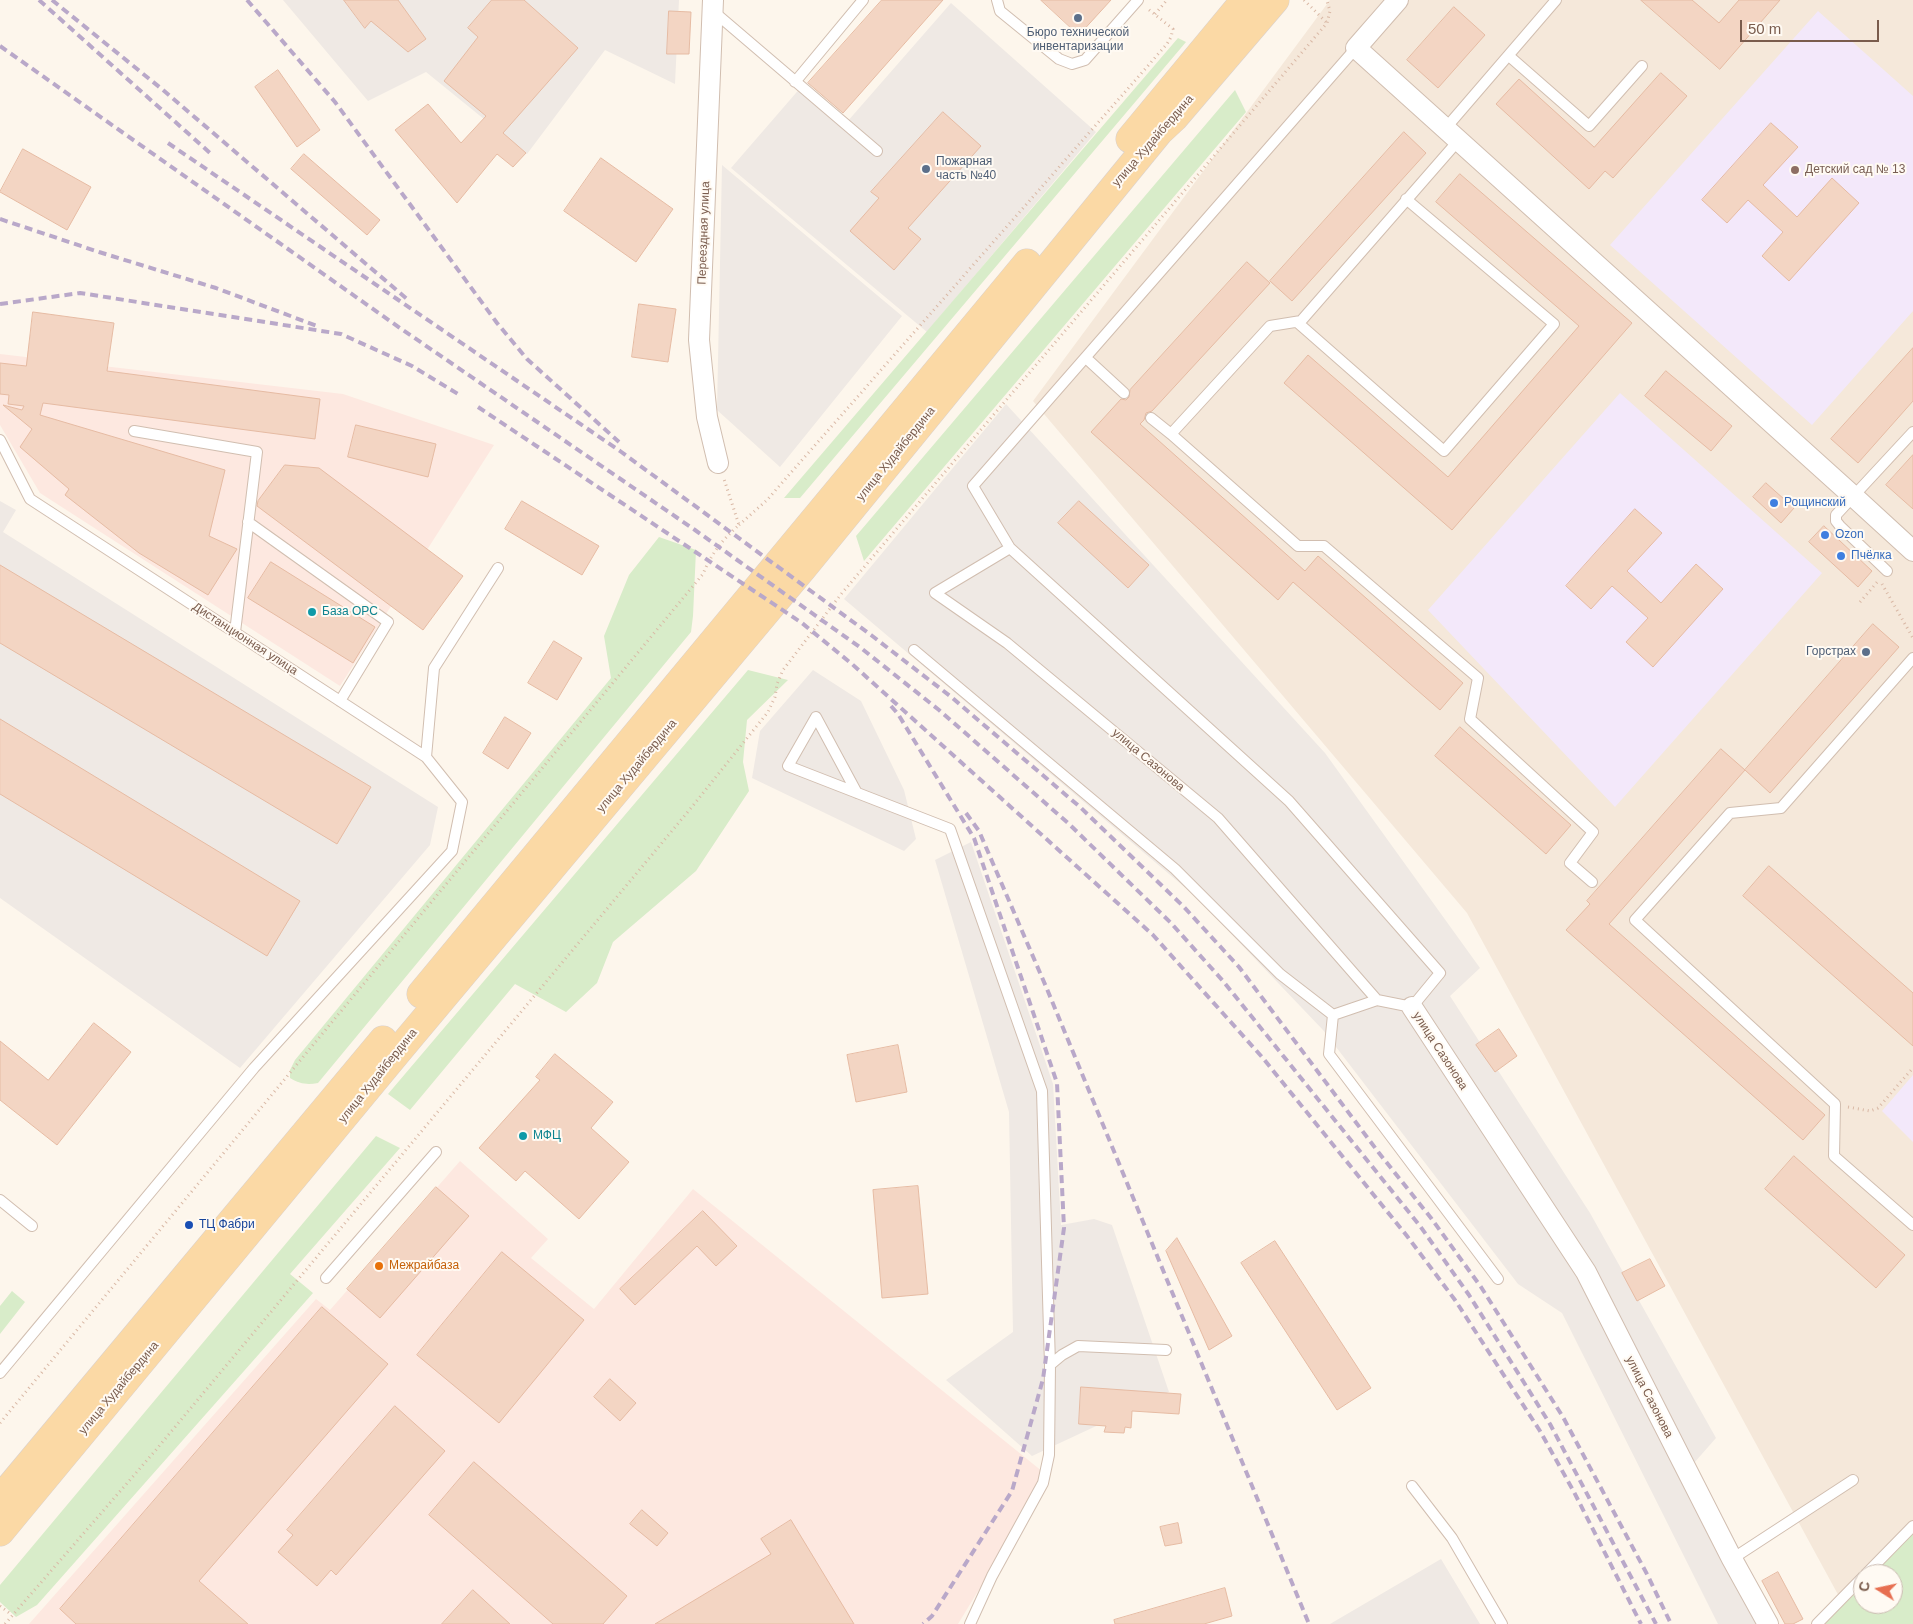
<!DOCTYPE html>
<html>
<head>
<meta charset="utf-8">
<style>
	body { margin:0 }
	#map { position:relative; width:1913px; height:1624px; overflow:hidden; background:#fdf6ec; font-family:Arial,sans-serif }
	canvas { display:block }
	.north { position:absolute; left:1853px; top:1564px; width:50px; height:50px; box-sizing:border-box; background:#fffaf3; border:1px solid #cabbb1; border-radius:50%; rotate:280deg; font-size:14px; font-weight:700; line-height:20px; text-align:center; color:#7a5c4d }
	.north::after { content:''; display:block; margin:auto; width:18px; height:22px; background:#e76f51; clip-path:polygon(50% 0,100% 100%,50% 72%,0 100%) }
	.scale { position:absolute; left:1740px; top:20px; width:139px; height:22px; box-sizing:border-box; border:2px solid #7a5c4d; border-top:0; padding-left:6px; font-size:15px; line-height:18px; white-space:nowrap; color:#7a5c4d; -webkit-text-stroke:4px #fffaf3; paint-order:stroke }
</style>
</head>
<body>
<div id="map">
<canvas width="1913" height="1624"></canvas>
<div class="north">С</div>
<div class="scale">50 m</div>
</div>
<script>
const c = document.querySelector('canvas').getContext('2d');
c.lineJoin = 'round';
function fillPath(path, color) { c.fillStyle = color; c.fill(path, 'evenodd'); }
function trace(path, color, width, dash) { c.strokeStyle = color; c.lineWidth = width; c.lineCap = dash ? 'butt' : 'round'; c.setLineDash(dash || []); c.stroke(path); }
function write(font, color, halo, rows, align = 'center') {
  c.font = font + ' Arial,sans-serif'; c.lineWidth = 4; c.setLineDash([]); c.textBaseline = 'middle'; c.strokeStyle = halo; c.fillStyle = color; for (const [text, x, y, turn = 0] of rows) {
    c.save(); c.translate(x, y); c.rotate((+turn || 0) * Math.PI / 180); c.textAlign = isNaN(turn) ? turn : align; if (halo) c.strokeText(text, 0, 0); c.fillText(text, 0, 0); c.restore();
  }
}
fillPath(new Path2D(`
	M1330,0H1913V1624H1854L1467,913L1033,401ZM1863,1574H1893V1604H1863Z`), '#f5e8da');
fillPath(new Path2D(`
	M0,354L343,394L494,445L340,686L40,493L0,425Z
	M460,1161L548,1239L531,1258L594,1309L693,1189L1048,1476L958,1624H29L316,1299L330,1310Z`), '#fde8e0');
fillPath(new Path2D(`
	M283,0H679L675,84L605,50L527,154L426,72L368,101Z
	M951,3L1096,132L927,332L731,168L802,86L847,122Z
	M722,165L902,316L780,467L717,410Z
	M1006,404L1325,753L1480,968L1450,996L1590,1213L1716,1438L1694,1463L1779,1624H1718L1562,1313L1518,1284L1323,1030L1195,896L844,599Z
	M0,501L16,510L3,532L438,807L430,845L240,1068L0,898Z
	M813,670L861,701L904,790L916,839L904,851L752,778L760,731Z
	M971,842L1053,1084L1061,1225L1094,1219L1112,1225L1169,1392L1032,1456L946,1380L1013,1332L1009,1112L935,860Z
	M1441,1559L1480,1624H1330Z`), '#efe9e4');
fillPath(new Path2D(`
	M1818,11L1913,96V311L1812,425L1610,245Z
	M1620,393L1822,573L1615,807L1428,610Z
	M1913,1075V1142L1882,1111Z`), '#f3e8fa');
fillPath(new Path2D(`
	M1178,38L1186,42L800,498H784Z
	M1235,90L1246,112L864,561L856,536Z
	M659,537L696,550L693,616L691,632L318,1083C307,1085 300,1084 290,1078V1070L295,1060L611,678L604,636L629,575Z
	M748,670L788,680L747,720L743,762L749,791L696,871L613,942L597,983L566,1012L515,984L410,1110L388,1094Z
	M376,1136L400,1148L290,1274L313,1293L37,1605L16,1617L0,1602V1585Z
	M12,1291L25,1302L0,1334V1306Z
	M1913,1526V1624H1817L1863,1577V1604H1893V1574H1866Z`), '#d8ecc9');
const building = new Path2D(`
	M344,0H398L426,39L408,52L371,21L365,28Z
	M492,0H524L578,48L503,133L526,153L513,167L497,154L457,203L395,130L428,104L461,143L486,116L444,81L478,37L468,28Z
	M882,0H943L843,113L808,83Z
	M1041,0H1111L1079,35Z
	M1641,0H1692L1719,23L1739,0H1780L1720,69Z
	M1454,7L1485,35L1438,88L1407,60Z
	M669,11L691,12L689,54H667Z
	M278,70L320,130L297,147L255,87Z
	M1661,73L1687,96L1613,178L1605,171L1589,189L1496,104L1519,79L1594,147Z
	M943,112L981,146L908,228L921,239L894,270L850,231L879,198L871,192Z
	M1771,123L1798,147L1763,185L1797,217L1832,178L1859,203L1789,281L1762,256L1783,232L1748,200L1727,223L1702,200Z
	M1404,132L1426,153L1292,301L1270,281Z
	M23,149L91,187L67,230L0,192Z
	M304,154L380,220L367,235L291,169Z
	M601,158L673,209L636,262L564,211Z
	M1460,174L1632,323L1452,530L1284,383L1308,355L1448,477L1579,326L1436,202Z
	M1247,262L1270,283L1152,411L1146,413L1144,420L1140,424L1305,571L1318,556L1463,683L1440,710L1293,582L1278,600L1091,432L1121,399L1126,400L1129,397L1130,390Z
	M639,304L676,309L668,362L632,357Z
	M33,312L114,323L107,371L320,399L315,439L43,403L40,415L225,470L209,536L237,549L208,595L139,553L65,495L69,489L20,447L32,429L3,405L22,410L24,406L8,404L9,395L0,394V363L26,366Z
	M1913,348V401L1858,463L1831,439Z
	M1666,371L1732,426L1711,451L1645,396Z
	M356,425L436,444L428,477L348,457Z
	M1913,455V509L1886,485Z
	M285,465L319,468L463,576L423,630L257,506L258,501Z
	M1766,483L1794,508L1781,523L1753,497Z
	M522,501L599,546L582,575L505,529Z
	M1079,501L1149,565L1128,588L1058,523Z
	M1635,509L1662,533L1627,571L1661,603L1696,564L1723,589L1653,667L1626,642L1648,618L1612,586L1591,609L1566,586Z
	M1824,526L1872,571L1858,587L1809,542Z
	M271,562L375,627L353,663L248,598Z
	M0,565L371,787L337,844L0,643Z
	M1873,624L1899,647L1770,793L1745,770Z
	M554,641L582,658L557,700L528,683Z
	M505,717L531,733L508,769L483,753Z
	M0,719L300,901L267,956L0,794Z
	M1460,727L1571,825L1546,854L1435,756Z
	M1721,749L1745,770L1609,924L1825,1115L1803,1140L1566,930L1590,904L1587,901Z
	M1769,866L1913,993V1046L1743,896Z
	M94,1023L131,1052L57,1145L0,1100V1041L48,1080Z
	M1499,1029L1517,1056L1495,1072L1476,1045Z
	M898,1045L907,1092L856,1102L847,1055Z
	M555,1054L613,1102L591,1128L629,1162L579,1219L525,1171L516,1181L479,1148L540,1080L536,1077Z
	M1794,1156L1905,1255L1876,1288L1765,1189Z
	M918,1186L928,1294L882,1298L873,1190Z
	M436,1187L469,1216L380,1318L347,1289Z
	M703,1211L737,1246L716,1266L697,1246L635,1305L620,1289Z
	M1177,1238L1232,1336L1209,1350L1166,1251Z
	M1275,1241L1371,1388L1337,1410L1241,1263Z
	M502,1252L584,1320L499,1423L417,1355Z
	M1650,1259L1665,1286L1637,1301L1622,1273Z
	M322,1307L388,1364L199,1581L248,1624H76L60,1609Z
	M610,1379L636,1403L620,1421L594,1397Z
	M1081,1387L1181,1394L1179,1414L1132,1411L1131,1428L1125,1427L1124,1433L1104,1432L1106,1426L1079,1424Z
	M395,1406L445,1451L336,1575L331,1570L317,1586L278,1552L293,1535L287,1530Z
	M474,1462L627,1596L603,1624H553L429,1515Z
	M642,1510L668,1533L657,1546L630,1524Z
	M791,1520L854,1624H655L771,1554L761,1539Z
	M1178,1523L1182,1543L1165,1546L1160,1527Z
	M1778,1572L1803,1619L1793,1624H1785L1762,1581Z
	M1225,1588L1232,1616L1204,1624H1115L1114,1620Z
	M473,1590L510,1624H442Z`);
fillPath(building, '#f3d5c3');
trace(building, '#e6bba3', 1);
const lane = new Path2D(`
	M997,0L1000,11L1059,59L1072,64L1085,60L1138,0
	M713,11L877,151
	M1509,56L1589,126L1642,66
	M795,82L863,0
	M1445,129L1556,0
	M1297,322L1444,451L1554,324L1406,199
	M1086,358L1124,393
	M1151,418L1171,434L1270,326L1301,321L1458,141
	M134,431L257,452L235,632
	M1171,434L1298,546H1324L1478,678L1470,719L1593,832L1570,863L1592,882
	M0,440L30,499L426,757L462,802L452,851L254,1068L0,1373
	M248,522L388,622L340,701
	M1010,548L1289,801L1440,973L1412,1007L1377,1000L1218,818L1007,643L935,593Z
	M1010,548L973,486L1356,48
	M1887,571L1840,526L1836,521V515L1913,432
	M914,650L1175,869L1280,974L1333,1015L1377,1000
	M1913,658L1781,808L1730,813L1635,920L1835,1104L1834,1156L1913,1225
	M426,757L434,668L498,568
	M857,793L816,717L788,766L950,829L1042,1091L1050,1365L1049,1455L1043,1483L992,1576L970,1624
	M1333,1015L1329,1054L1498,1279
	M0,1200L32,1226
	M326,1278L436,1152
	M1050,1365L1062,1355L1078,1346L1166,1350
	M1412,1486L1452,1538L1502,1624
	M1732,1559L1853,1480
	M1866,1574L1913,1526
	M1817,1624L1863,1577`);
const street = new Path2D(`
	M713,0L699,340L707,417L718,463
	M1398,0L1356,48L1853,496L1913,551
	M1412,1007L1586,1272L1732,1559L1768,1624`);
const primary = new Path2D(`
	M1130,139L1245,0
	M421,994L1027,263
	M0,1499L383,1040
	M0,1532L399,1050L803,568L1159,132L1174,118L1275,0`);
trace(lane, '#d1beb0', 12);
trace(street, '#d1beb0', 22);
trace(primary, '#dad1cd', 29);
trace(new Path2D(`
	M1304,0L1327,23
	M1155,14L1167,0
	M739,525L767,500L1167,44L1171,37L1173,29L1148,9
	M1882,584L1913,638
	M1860,602L1879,580
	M1848,1107L1870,1111L1878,1108L1913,1068
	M0,1423L703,574C711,554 723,539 739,525L724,479
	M0,1606L12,1615
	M5,1624L155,1451L691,808L768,712L775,697L777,684L783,670L842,593L1327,23L1330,11L1327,1L1328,0`), '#d9b8a5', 3, [1, 4]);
trace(lane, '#fff', 10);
trace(street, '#fff', 20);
trace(primary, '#fbd9a5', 28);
trace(new Path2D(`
	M39,0L210,153
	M52,0L163,90L407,299
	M247,0L335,102L497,323L527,359L619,442
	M0,46L400,328L695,530L861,648L939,710L1068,823L1171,923L1223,981L1420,1226L1469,1295L1550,1424L1656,1624
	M168,143L620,451L871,635L950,696L1080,807L1184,907L1239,967L1379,1153L1431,1218L1481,1287L1563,1417L1648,1576L1671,1624
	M0,219L99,252L216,288L317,326
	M0,304L80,293L341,334L412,366L458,394
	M478,407L802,623L852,664L1153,935L1262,1057L1407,1236L1455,1300L1540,1431L1574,1492L1641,1624
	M891,706L898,714L974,838L1057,1083L1064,1228L1043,1379L1012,1491L932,1616L923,1624
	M966,813L979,831L1047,989L1309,1624`), '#b9a8c9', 4, [8, 5]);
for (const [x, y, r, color] of [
	[1078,18,5,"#5c6f8a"],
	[926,169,5,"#5c6f8a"],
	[1795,170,5,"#8d6e63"],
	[1774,503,5,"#3f7fe0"],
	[1825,535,5,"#3f7fe0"],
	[1841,556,5,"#3f7fe0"],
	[312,612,5,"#0f9aa8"],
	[1866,652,5,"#5c6f8a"],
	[523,1136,5,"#0f9aa8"],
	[189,1225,5,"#1a4fb4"],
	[379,1266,5,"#e8710a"]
]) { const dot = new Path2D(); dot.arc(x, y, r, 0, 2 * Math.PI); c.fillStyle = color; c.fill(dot); trace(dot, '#fffaf3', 2); }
write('12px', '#4e5e75', '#fffaf3', [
	["Бюро технической",1078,33],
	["инвентаризации",1078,47],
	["Пожарная",936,162,"left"],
	["часть №40",936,176,"left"],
	["Горстрах",1856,652,"right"]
]);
write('12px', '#7a5c4d', '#fffaf3', [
	["улица Худайбердина",1153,141,-49],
	["Переездная улица",704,233,-88],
	["улица Худайбердина",896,454,-51],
	["Дистанционная улица",245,639,33],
	["улица Сазонова",1148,760,40],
	["улица Худайбердина",637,766,-50],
	["улица Сазонова",1440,1051,57],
	["улица Худайбердина",378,1076,-51],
	["улица Худайбердина",119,1388,-50],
	["улица Сазонова",1649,1397,63]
]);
write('12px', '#785e54', '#fffaf3', [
	["Детский сад № 13",1805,170]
], 'left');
write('12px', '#366cbe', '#fffaf3', [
	["Рощинский",1784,503],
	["Ozon",1835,535],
	["Пчёлка",1851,556]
], 'left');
write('12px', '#0d838f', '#fffaf3', [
	["База ОРС",322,612],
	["МФЦ",533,1136]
], 'left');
write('12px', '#164399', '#fffaf3', [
	["ТЦ Фабри",199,1225]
], 'left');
write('12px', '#c56008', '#fffaf3', [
	["Межрайбаза",389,1266]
], 'left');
</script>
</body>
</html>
